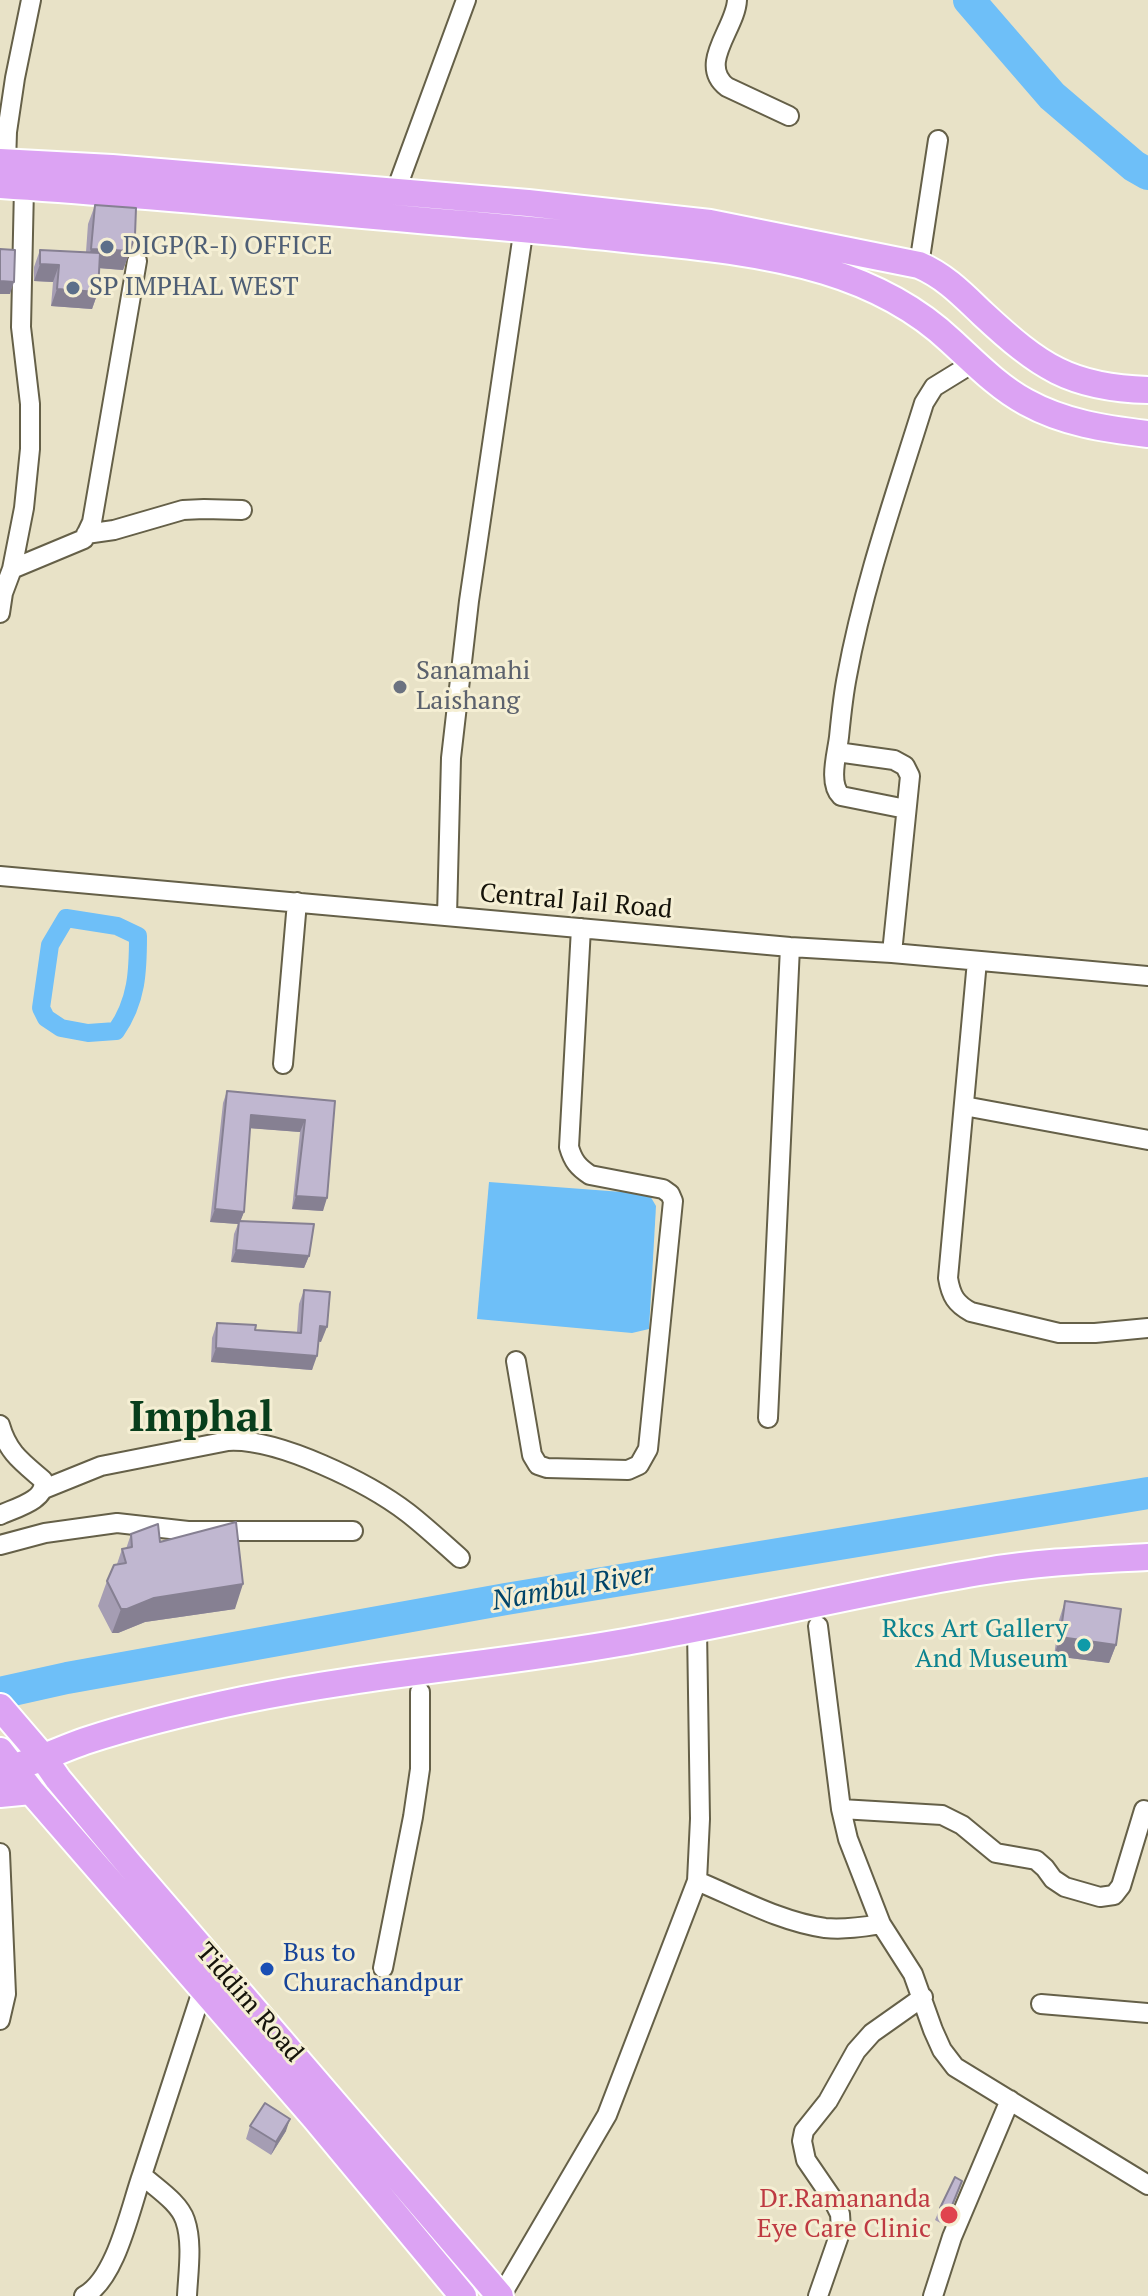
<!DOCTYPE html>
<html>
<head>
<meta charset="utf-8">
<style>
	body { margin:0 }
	canvas { display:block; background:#e8e2c7 }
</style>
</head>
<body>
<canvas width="1148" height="2296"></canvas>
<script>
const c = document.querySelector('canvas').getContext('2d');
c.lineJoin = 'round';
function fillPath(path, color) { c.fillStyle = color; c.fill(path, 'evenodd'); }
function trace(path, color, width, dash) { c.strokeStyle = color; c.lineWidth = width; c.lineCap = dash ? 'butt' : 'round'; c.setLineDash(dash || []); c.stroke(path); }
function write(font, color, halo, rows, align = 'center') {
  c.font = font + ' "PT Serif",serif'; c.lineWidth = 6; c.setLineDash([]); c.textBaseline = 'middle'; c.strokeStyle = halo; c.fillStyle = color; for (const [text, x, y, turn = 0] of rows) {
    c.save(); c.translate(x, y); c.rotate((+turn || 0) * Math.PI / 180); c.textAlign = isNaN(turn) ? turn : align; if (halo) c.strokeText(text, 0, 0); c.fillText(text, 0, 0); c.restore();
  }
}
fillPath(new Path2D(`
	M489,1182L649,1194L656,1206L649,1329L632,1333L477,1319Z`), '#6ebff8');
trace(new Path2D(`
	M66,918L117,926L138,936C138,971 137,1001 116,1031L88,1033L61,1028L46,1018L41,1008L50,945Z`), '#6ebff8', 18);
trace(new Path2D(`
	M969,0L1052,96L1134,166L1148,174
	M0,1693L67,1678L506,1599L1148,1493`), '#6ebff8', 32);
const minor = new Path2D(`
	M737,0C736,28 697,64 727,87L789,116
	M395,193L466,0
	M919,265L938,140
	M86,534L114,530L183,510L204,509L242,510
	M12,569L24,508L30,449V404L21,327L24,187L6,163L7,132L15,78L31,0
	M0,613L3,593L12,569L84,539L92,522L137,261
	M837,752L894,760L905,766L910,776L892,953
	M906,809L841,796C828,783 837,754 839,737C841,717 843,696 847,676C864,583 896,493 924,403L934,387L973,363
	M0,876L790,947L892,953L1148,976
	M447,916L451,758L469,601L525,220
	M977,961L948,1278C951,1296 956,1304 971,1312L1059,1333H1095L1148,1328
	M283,1064L297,902
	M964,1106L1148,1140
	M516,1361L532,1455L538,1465L547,1468L628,1470L639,1465L648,1449L673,1201L670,1194L663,1189L590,1175C578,1167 573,1161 569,1147L581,928
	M768,1418L790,947
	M0,1425C8,1453 22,1462 43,1480C48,1500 15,1508 0,1515
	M44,1489L101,1466L228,1441C278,1438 369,1483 408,1513C426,1527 443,1543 460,1558
	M0,1545L45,1533L117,1523L188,1531H353
	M818,1626L841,1809L848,1839L881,1924L913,1974L933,2030L942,2050L955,2067L1148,2185
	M841,1809L942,1815L962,1825L996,1853L1036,1860L1045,1868L1053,1879L1065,1887L1100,1897L1114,1895L1121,1886L1144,1810
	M0,1853L6,1994L0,2020
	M697,1881C738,1898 781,1922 825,1928C844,1930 863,1927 881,1924
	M383,1968L413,1817L420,1769V1692
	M1041,2004L1148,2013
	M84,2296C116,2279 130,2209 142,2175
	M187,2296C188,2273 193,2243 185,2220C179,2202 156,2188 142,2175L202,1991
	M501,2296L607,2115L697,1881L700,1819L697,1629
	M818,2296L841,2230L840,2214L832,2198L806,2160L802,2141L804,2131L828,2101L856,2051L872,2033L923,1997
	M933,2296L952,2237L1010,2100`);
const highway = new Path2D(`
	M0,162L112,168L528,203L710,223L919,265C945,276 963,295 983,314C1039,366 1070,388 1148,390
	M0,185C155,195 310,211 465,224C521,229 578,234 634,240C698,246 763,253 825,271C871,285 916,308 951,341C974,362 998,387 1026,402C1064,423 1105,429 1148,434
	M0,1707L42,1756L58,1779L128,1863L500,2296
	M0,1751L31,1791L315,2118L463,2296
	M0,1770C27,1766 59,1750 85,1741C137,1724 190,1711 243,1700C367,1674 494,1665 619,1643C742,1622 863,1591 986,1571C1039,1562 1094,1560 1148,1557
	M0,1794L31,1791`);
trace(minor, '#656048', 22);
trace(highway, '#fff', 30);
trace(minor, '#fff', 18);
trace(highway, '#dca3f3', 26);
fillPath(new Path2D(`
	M95,205L130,251L123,270L99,268L98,292L92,309L51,306L53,282L34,281V267L40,250L86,252L88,224Z
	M227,1091L335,1101L323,1211L292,1209L300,1132L250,1128L244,1212L240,1221L309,1256L304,1268L231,1262L234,1234L238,1224L210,1222L223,1103Z
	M304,1290L321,1342L319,1341L312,1370L211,1362L212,1338L217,1323L255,1330L297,1332L299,1304Z
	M131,1534L160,1542L235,1609L145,1622L118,1633H112L98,1606L107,1581L117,1564L122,1549H126Z
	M1065,1601L1116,1645L1109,1663L1054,1656L1059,1620Z
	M250,2126L286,2131L271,2155L246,2139Z
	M962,2181L944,2225L935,2220L940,2208Z`), '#a59db3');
fillPath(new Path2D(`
	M91,249L130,251L123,270L85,267Z
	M40,264L59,265L53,282L34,281Z
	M0,281L14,282L10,294H0Z
	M57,289L98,292L92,309L51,306Z
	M251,1115L305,1120L300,1132L247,1128Z
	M296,1196L327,1198L323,1211L292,1209Z
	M215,1209L244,1212L239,1225V1221L238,1224L210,1222Z
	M236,1250L309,1256L304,1268L231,1262Z
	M320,1326L327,1327L321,1342L315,1341Z
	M216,1348L317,1356L312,1370L211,1362Z
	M243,1584L235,1609L145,1622L118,1633H112L121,1609L154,1598Z
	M1060,1637L1116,1645L1109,1663L1054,1656Z
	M290,2119L286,2131L271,2155L276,2142Z`), '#868092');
const building = new Path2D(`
	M95,205L136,208L135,235L130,251L91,249Z
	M0,249L15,250L14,282L0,281Z
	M40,250L100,253L98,292L57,289L59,265L40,264Z
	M227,1091L335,1101L327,1198L296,1196L305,1120L251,1115L244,1212L215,1209Z
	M239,1221L314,1224L309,1256L236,1250Z
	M304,1290L330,1292L327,1327L320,1326L317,1356L216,1348L217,1323L256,1325L255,1330L301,1333Z
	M236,1522L243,1584L154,1598L127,1609H121L107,1581L114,1565L126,1563L122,1549L132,1547L131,1534L158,1524L160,1542Z
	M1065,1601L1121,1609L1116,1645L1060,1637Z
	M265,2103L290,2119L276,2142L250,2126Z
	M955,2177L962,2181L949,2213L940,2208Z`);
fillPath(building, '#c0b7d0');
trace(building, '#868092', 2);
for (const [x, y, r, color] of [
	[107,247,8,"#5c6f8a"],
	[73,288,8,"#5c6f8a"],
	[400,687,8,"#6b7280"],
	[1084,1645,8,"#0f9aa8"],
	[267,1969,8,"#1a4fb4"],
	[949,2215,10,"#e0444e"]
]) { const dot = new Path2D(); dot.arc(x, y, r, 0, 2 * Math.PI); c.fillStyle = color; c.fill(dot); trace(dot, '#f5efd4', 3); }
write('26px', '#4e5e75', '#f5efd4', [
	["DIGP(R-I) OFFICE",123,247],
	["SP IMPHAL WEST",89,288]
], 'left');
write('26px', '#5b616d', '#f5efd4', [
	["Sanamahi",416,672],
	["Laishang",416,702]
], 'left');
write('26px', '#15130a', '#f5efd4', [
	["Central Jail Road",576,902,5],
	["Tiddim Road",249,2003,49]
]);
write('26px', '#0d838f', '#f5efd4', [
	["Rkcs Art Gallery",1068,1630],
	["And Museum",1068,1660]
], 'right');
write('26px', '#164399', '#f5efd4', [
	["Bus to",283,1954],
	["Churachandpur",283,1984]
], 'left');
write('26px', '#be3a42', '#f5efd4', [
	["Dr.Ramananda",931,2200],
	["Eye Care Clinic",931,2230]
], 'right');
write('italic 28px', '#004469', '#f5efd4', [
	["Nambul River",573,1588,-10]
]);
write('bold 42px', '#083e1c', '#f5efd4', [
	["Imphal",201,1419]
]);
</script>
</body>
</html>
